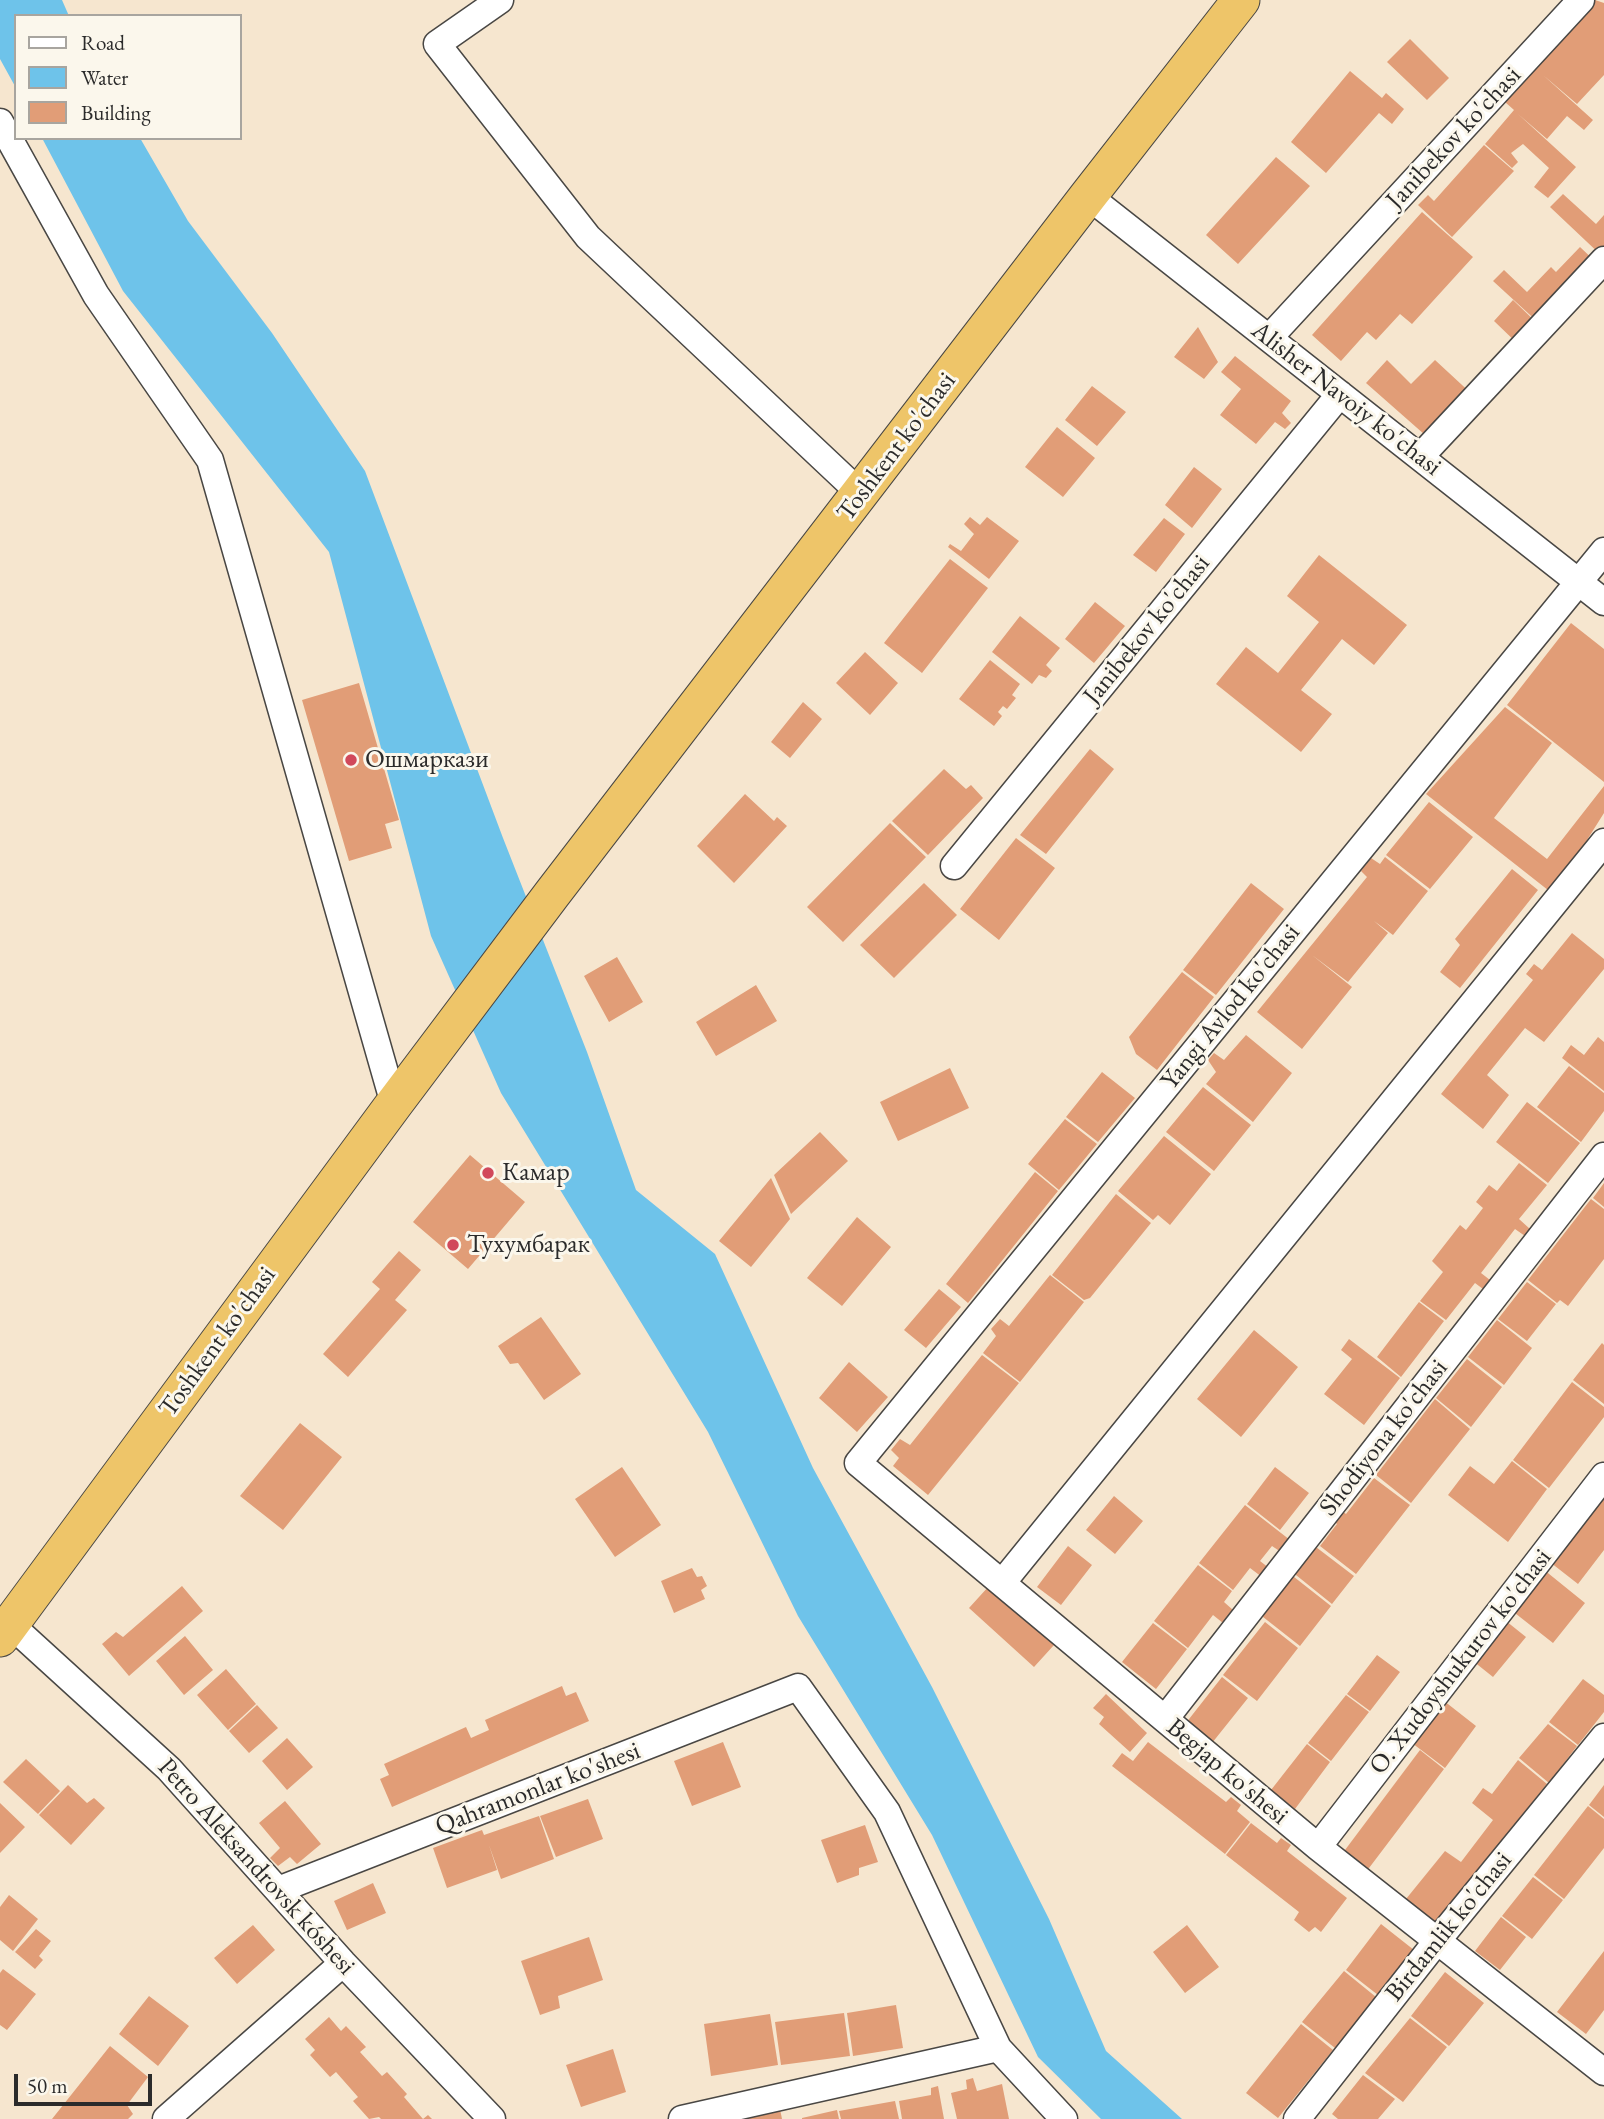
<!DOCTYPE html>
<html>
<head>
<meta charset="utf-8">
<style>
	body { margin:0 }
	#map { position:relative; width:1604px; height:2119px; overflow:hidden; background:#f6e6cf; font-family:"EB Garamond",serif }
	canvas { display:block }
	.legend { position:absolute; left:14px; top:14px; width:228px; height:126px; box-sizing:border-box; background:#fbf7ec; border:2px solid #a8a59f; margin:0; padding:9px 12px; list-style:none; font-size:21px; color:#2b2b2b }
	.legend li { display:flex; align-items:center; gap:14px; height:35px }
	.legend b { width:35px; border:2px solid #a8a59f }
	.scale { position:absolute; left:14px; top:2074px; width:138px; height:32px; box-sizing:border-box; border:4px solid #2b2b2b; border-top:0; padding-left:9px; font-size:21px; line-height:24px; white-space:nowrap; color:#2b2b2b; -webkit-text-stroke:5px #fbf7ec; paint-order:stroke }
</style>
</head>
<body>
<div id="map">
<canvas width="1604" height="2119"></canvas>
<ul class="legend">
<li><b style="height:9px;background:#fff"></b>Road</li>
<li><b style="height:19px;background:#6ec3ea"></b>Water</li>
<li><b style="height:19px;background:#e19d77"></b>Building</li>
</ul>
<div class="scale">50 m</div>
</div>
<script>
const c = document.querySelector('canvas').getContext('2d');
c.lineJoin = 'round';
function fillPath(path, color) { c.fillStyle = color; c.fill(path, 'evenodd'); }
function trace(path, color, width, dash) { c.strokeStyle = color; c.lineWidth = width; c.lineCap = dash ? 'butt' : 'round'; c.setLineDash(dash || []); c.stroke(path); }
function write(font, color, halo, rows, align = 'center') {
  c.font = font + ' "EB Garamond",serif'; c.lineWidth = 6; c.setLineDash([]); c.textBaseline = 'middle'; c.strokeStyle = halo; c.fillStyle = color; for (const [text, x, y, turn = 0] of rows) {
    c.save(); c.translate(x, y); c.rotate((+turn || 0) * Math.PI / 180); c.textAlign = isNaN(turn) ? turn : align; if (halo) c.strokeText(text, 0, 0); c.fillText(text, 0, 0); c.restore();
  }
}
fillPath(new Path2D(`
	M0,0H62L69,16H16V88L0,59Z
	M42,138H140L188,221L272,333L365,471L503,838L587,1052L636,1190L715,1254L813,1468L932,1687L1049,1919L1106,2051L1182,2119H1101L1038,2057L932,1835L798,1616L708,1432L501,1093L431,936L329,552L123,291Z`), '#6ec3ea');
fillPath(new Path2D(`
	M1595,0L1604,3V75L1577,104L1543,75L1593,120L1584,130L1567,116L1547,139L1518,114L1576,167L1548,198L1534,187L1549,168L1523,144L1511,153L1518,162L1512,168L1485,144L1514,110L1505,102Z
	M1410,39L1449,78L1427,100L1387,62Z
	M1350,71L1382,98L1386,93L1404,109L1392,124L1379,113L1326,173L1291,142Z
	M1484,145L1514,171L1452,237L1418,205L1428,195L1434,201Z
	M1276,157L1310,186L1238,264L1206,235Z
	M1563,194L1596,224L1604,215V258L1550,207Z
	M1422,212L1473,257L1412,324L1400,314L1376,340L1367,332L1341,361L1312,335Z
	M1580,247L1599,265L1541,325L1493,281L1504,270L1527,292L1551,267L1556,272Z
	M1513,300L1540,326L1521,347L1494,321Z
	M1198,327L1218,362L1204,379L1174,357Z
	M1235,356L1291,401L1282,413L1291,423L1285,429L1275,422L1256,444L1220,415L1241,389L1221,372Z
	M1387,360L1411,384L1435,360L1475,397L1433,442L1366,383Z
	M1092,386L1126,412L1097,446L1065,420Z
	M1057,427L1095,458L1063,497L1025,467Z
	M1194,467L1222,489L1192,528L1165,505Z
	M970,517L980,525L987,517L1019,541L989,579L948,547L950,544L961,551L974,534L964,524Z
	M1164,518L1185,534L1156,572L1133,555Z
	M1319,555L1407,625L1374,665L1342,639L1301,690L1332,714L1301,752L1216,684L1246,647L1278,673L1319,622L1287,596Z
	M950,559L988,588L922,673L884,643Z
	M1095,602L1125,626L1094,663L1065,639Z
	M1020,616L1060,648L1046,665L1052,671L1046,678L1039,675L1032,684L992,652Z
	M1571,623L1604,649V782L1507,705Z
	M865,652L898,683L870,715L836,683Z
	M990,660L1020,684L1012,695L1016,698L1007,709L1003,706L998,712L1002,716L994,726L959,699Z
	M359,683L399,820L385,824L392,848L349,861L302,700Z
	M803,702L822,719L790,758L771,742Z
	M1505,707L1552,743L1494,818L1547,859L1604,786V813L1553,894L1426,794Z
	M1090,749L1114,769L1046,854L1020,835Z
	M944,769L966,789L971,785L983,798L928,855L892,821Z
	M745,794L774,821L777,817L787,826L734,883L697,846Z
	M1429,802L1473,837L1430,889L1386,855Z
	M890,823L926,857L843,942L807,907Z
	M1016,838L1055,868L999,940L960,909Z
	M1385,857L1428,891L1393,935L1374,921L1388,933L1348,982L1312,955L1352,987L1302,1049L1257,1012L1367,877L1361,871L1371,858L1380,864Z
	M1512,869L1538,890L1460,988L1440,972L1460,945L1455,939Z
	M924,883L957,915L894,978L860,945Z
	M1251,883L1284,909L1216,995L1183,970Z
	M1572,933L1604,959V969L1544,1042L1525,1028L1487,1075L1509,1095L1483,1129L1441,1094L1533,980L1526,974L1534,964L1542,970Z
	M617,957L643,1002L609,1022L584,976Z
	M1182,972L1214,997L1157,1070L1136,1054L1129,1037Z
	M756,985L777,1021L716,1056L696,1022Z
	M1246,1035L1292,1073L1253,1122L1206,1084L1216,1072L1208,1060L1214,1053L1224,1060Z
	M1598,1037L1604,1042V1091L1562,1058L1571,1045L1584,1055Z
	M1569,1066L1604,1093V1111L1581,1142L1537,1107Z
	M950,1068L969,1108L898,1141L880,1102Z
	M1102,1072L1135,1098L1098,1142L1066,1117Z
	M1203,1087L1251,1125L1214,1171L1166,1132Z
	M1527,1102L1580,1143L1548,1183L1496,1142Z
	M1065,1119L1097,1144L1059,1190L1028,1164Z
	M820,1132L848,1161L791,1214L774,1175Z
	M1164,1136L1211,1174L1170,1225L1158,1215L1153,1220L1118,1191Z
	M470,1155L525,1202L468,1269L413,1222Z
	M1519,1163L1547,1185L1519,1219L1530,1229L1525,1236L1515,1229L1481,1273L1490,1280L1483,1289L1475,1283L1446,1320L1420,1301L1443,1272L1432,1261L1460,1225L1466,1230L1483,1208L1476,1202L1489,1185L1497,1191Z
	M1035,1172L1058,1191L968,1303L946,1284Z
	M771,1178L790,1219L751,1267L719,1241Z
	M1604,1183V1207L1593,1198Z
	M1116,1194L1151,1223L1090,1298L1084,1300L1052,1275Z
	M1591,1199L1604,1209V1259L1568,1306L1560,1300L1557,1303L1528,1280Z
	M857,1217L891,1247L842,1306L807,1278Z
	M399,1251L421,1270L395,1300L407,1310L348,1377L323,1354L380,1289L372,1282Z
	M1050,1275L1084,1302L1020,1382L983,1353L996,1336L991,1329L1000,1319L1009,1326Z
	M1527,1282L1556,1304L1527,1341L1498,1319Z
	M939,1289L961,1307L926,1348L904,1330Z
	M1419,1302L1444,1321L1401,1377L1377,1357Z
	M541,1317L581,1374L544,1400L518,1363L510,1364L498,1346Z
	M1497,1320L1532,1348L1504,1385L1468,1357Z
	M1254,1330L1298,1367L1241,1437L1197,1399Z
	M1349,1339L1400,1378L1364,1425L1324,1394L1352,1359L1341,1350Z
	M1602,1343L1604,1345V1404L1573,1380Z
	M982,1355L1019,1383L928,1495L893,1466L899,1458L891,1450L900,1439L910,1445Z
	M1467,1359L1502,1387L1471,1427L1436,1398Z
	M849,1362L888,1397L857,1432L819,1398Z
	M1572,1382L1604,1407V1417L1549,1488L1513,1460Z
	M1435,1399L1470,1429L1411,1503L1376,1475Z
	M300,1423L342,1457L283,1530L240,1496Z
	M1512,1461L1547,1489L1508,1542L1448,1495L1470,1466L1494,1484Z
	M622,1467L661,1525L615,1557L575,1499Z
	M1275,1467L1309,1493L1280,1530L1247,1504Z
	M1374,1478L1410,1505L1356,1574L1320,1546L1337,1524L1330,1517L1337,1507L1346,1514Z
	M1604,1483V1550L1578,1584L1546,1559Z
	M1114,1496L1143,1521L1115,1554L1086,1530Z
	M1245,1505L1290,1540L1281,1552L1272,1546L1260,1561L1269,1568L1262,1577L1250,1568L1233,1590L1199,1563Z
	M1312,1544L1354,1576L1332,1604L1291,1571Z
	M1068,1546L1092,1565L1061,1605L1037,1587Z
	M1198,1565L1232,1591L1224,1602L1233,1610L1223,1623L1213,1615L1188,1648L1154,1621Z
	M1538,1565L1585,1603L1553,1643L1506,1606Z
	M692,1568L697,1577L702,1576L707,1586L701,1590L705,1599L674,1613L661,1581Z
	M1289,1573L1331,1606L1300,1646L1258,1613Z
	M182,1586L203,1611L129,1676L102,1644L116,1632L123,1637Z
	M989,1586L1054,1645L1034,1667L969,1608Z
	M1501,1617L1526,1637L1493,1677L1468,1657Z
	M1265,1622L1298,1648L1257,1701L1223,1675Z
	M1153,1623L1187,1649L1156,1689L1122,1662Z
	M185,1636L213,1670L184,1695L156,1661Z
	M1377,1655L1400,1672L1370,1711L1347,1694Z
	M226,1669L256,1704L228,1730L197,1695Z
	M1222,1677L1248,1698L1208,1748L1182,1728Z
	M1583,1679L1604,1695V1712L1578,1745L1549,1722Z
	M562,1686L566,1696L576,1692L589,1721L392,1807L380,1779L389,1775L384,1764L466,1727L471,1738L489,1730L485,1720Z
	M1106,1694L1147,1733L1130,1752L1099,1724L1104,1717L1093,1708Z
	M1346,1695L1369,1712L1331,1761L1308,1743Z
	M1439,1697L1476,1726L1445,1768L1408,1740Z
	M257,1705L278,1728L249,1753L229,1731Z
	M1548,1724L1577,1746L1549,1783L1519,1758Z
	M287,1738L313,1767L287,1790L262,1761Z
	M723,1742L741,1787L692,1806L674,1761Z
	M1148,1742L1226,1802L1231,1797L1241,1805L1237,1811L1250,1822L1225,1854L1112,1766L1122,1753L1133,1761Z
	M1307,1744L1330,1762L1295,1809L1271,1790Z
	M1420,1750L1444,1769L1366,1872L1342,1854Z
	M26,1759L60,1791L38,1814L3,1782Z
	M1518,1760L1547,1784L1436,1923L1406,1899L1445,1851L1461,1862L1493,1820L1472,1803L1483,1788L1492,1794Z
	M68,1785L87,1803L94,1798L105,1808L71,1845L39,1815Z
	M1604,1785V1817L1589,1805Z
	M588,1799L603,1839L556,1857L540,1816Z
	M285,1801L321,1844L297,1864L290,1857L278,1866L270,1858L280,1848L259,1823Z
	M0,1803L25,1827L0,1853Z
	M1588,1806L1604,1819V1848L1564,1899L1534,1875Z
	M539,1816L554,1859L501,1879L489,1845L497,1870L447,1888L433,1848L482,1830L484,1835Z
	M1251,1823L1277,1843L1281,1838L1291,1845L1287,1851L1347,1898L1321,1932L1315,1927L1309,1932L1294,1920L1299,1912L1226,1855Z
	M865,1825L878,1862L859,1868V1875L837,1883L821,1840Z
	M1533,1877L1563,1900L1532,1939L1502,1916Z
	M373,1883L386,1913L347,1930L334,1901Z
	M9,1895L38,1919L13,1951L0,1940V1907Z
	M1501,1917L1526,1937L1500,1970L1475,1951Z
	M1381,1924L1414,1950L1378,1995L1346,1970Z
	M253,1925L275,1950L237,1984L214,1958Z
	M1187,1925L1219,1967L1185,1993L1153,1952Z
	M36,1929L51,1941L39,1956L43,1960L35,1969L15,1952Z
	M589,1937L603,1980L558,1996L560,2008L540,2015L521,1961Z
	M1604,1951V2010L1586,2034L1557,2012Z
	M3,1969L36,1994L7,2030L0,2025V1973Z
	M1344,1971L1376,1997L1335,2048L1302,2022Z
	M1445,1972L1484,2003L1449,2046L1411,2016Z
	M149,1996L189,2026L158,2066L119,2034Z
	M896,2005L903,2048L853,2056L847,2013Z
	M844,2013L850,2056L781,2065L775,2022Z
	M770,2014L778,2065L711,2076L704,2024Z
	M329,2017L341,2031L346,2026L366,2047L360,2052L382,2076L387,2072L407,2094L404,2097L423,2119L428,2115L432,2119H381L379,2117L369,2119L353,2101L358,2097L336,2072L330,2077L310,2055L315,2050L305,2039Z
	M1410,2018L1447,2047L1403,2102L1365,2073Z
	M1301,2024L1333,2050L1278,2118L1246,2093Z
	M110,2046L148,2077L127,2105L133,2114L128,2119H52Z
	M613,2049L626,2092L581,2107L566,2065Z
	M1363,2075L1395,2099L1378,2119H1338L1332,2114Z
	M973,2078L977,2091L1002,2084L1009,2119H957L951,2093L967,2089L966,2080Z
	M938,2086L944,2119H902L899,2101L931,2095V2088Z
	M895,2101L899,2119H841L839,2111Z
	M780,2109L782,2119H735Z
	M837,2110L839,2119H802V2118Z`), '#e19d77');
const minor = new Path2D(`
	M500,0L437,44L588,237L861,494
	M0,122L96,295L210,460L394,1104
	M1088,196L1604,602
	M1269,338L1581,0
	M1420,457L1604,260
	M1604,551L858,1463L1318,1847L1604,2072
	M954,866L1340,394
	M1002,1583L1604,842
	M11,1625L169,1769L343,1963L492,2119
	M1165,1719L1604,1156
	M1318,1847L1604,1476
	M278,1890L798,1687L887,1812L998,2048L1064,2119
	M166,2119L343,1963
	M682,2119L998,2048
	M1297,2119L1437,1941L1604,1737`);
const highway = new Path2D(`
	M0,1638L394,1104L552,894L1088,196L1241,0`);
trace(minor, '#494744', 29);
trace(highway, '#494744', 39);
trace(minor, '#fff', 26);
trace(highway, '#eec569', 37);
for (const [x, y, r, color] of [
	[351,760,7,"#d1495b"],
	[488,1173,7,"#d1495b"],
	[453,1245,7,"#d1495b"]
]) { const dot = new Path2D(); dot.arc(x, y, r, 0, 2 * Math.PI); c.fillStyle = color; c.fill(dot); trace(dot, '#fbf7ec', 2.5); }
write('26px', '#2b2b2b', '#fbf7ec', [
	["Janibekov ko'chasi",1454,138,-47],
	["Alisher Navoiy ko'chasi",1346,399,38],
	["Toshkent ko'chasi",897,447,-53],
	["Janibekov ko'chasi",1147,630,-51],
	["Yangi Avlod ko'chasi",1231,1007,-51],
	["Toshkent ko'chasi",218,1342,-54],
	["Shodiyona ko'chasi",1384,1438,-52],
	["O. Xudoyshukurov ko'chasi",1461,1662,-52],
	["Begjap ko'shesi",1227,1772,40],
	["Qahramonlar ko'shesi",538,1789,-21],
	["Petro Aleksandrovsk kóshesi",256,1867,48],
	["Birdamlik ko'chasi",1449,1927,-51]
]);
write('26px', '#2b2b2b', '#fbf7ec', [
	["Ошмаркази",365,760],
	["Камар",502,1173],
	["Тухумбарак",467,1245]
], 'left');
</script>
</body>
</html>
